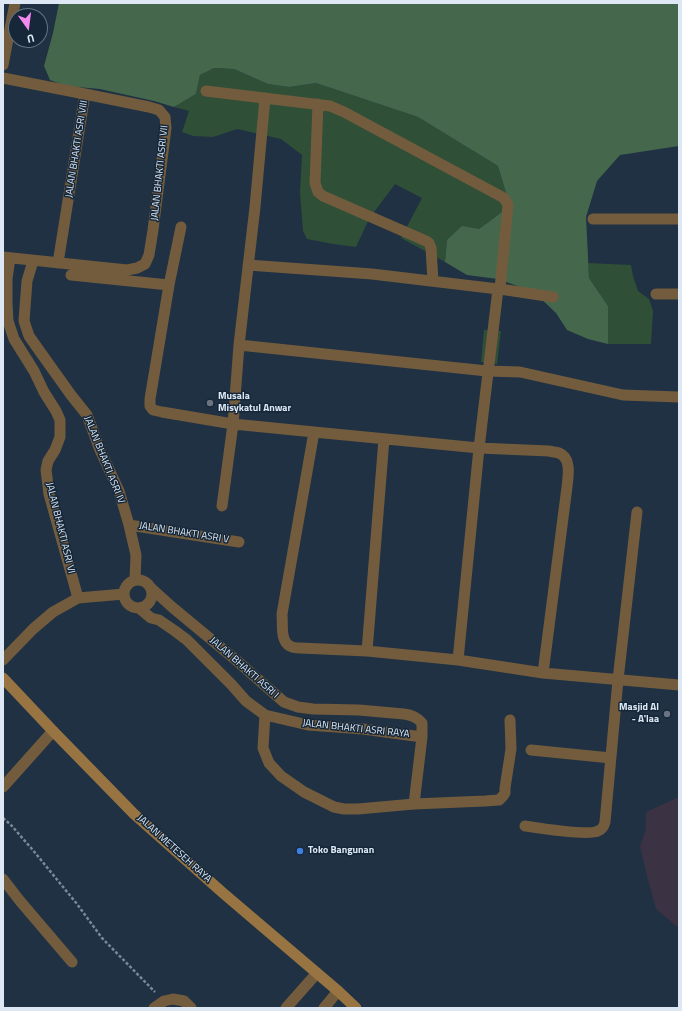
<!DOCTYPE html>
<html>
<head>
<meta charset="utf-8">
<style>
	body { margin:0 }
	#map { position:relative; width:682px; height:1011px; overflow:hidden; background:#1f3143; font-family:"Titillium Web",sans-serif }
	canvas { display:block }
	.frame { position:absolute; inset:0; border:4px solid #dde8f4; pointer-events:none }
	.north { position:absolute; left:8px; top:8px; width:40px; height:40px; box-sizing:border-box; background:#152739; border:1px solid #657484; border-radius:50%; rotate:166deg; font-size:11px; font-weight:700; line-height:16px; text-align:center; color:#dde8f4 }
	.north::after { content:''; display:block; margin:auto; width:14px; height:18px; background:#f489f0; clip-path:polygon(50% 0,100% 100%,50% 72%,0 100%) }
</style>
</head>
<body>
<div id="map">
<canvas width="682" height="1011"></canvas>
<div class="frame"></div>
<div class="north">U</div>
</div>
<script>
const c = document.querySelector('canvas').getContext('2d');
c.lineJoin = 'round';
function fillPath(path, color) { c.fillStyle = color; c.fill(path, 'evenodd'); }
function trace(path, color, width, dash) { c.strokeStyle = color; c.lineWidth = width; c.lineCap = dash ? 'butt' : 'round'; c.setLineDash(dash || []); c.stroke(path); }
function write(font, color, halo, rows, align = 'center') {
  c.font = font + ' "Titillium Web",sans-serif'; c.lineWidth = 3; c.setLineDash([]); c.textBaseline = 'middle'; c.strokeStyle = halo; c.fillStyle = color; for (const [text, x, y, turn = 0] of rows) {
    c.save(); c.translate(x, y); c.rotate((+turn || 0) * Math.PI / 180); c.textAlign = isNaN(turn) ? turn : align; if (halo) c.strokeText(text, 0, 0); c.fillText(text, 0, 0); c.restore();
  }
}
fillPath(new Path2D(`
	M679,797V926H676L656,909L647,876L640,846L646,829V812Z`), '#3b3343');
fillPath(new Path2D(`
	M214,68L234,69L268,84L289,87L316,83L418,117L498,166L510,206L479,229L447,240L445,262L401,238L422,198L395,184L369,219L356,247L333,244L307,239L303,231L300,192L302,155L281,139L237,129L213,137L193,136L182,132L189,111L174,107L196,94L200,75Z
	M588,263L631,265L633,276L638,291L649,299L653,311L651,344H608V306L589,278Z
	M484,330L501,331L497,364L481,362Z`), '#2f4f37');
fillPath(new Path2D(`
	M59,3H679V146L620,155L597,181L586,217L589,278L608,306V344L588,339L567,330L556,313L534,292L498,279L467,275L445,262L447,240L462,226L479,229L510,206L498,166L418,117L316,83L289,87L268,84L234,69L214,68L200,75L196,94L174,107L154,101L100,89L66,86L50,80L44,66L53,33Z`), '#45684d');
trace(new Path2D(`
	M3,818L11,825L32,849L77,904L102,938L155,992`), '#7a8998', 2.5, [3, 2]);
trace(new Path2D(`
	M3,65L15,3
	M3,78L85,94L58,263
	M206,91L330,106L344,112L504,198L508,205L500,289L553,297
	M318,104L315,183L318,192L323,196L426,241L429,243L431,248L433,281
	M593,219H679
	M181,227L169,285L150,399V406L153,410L162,412L233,424L314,432L479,448L549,451C552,452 556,452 559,453C572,458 568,477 567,487L543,673
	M3,257L127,270L137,268L145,264L149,255L153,230L166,128L165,117L159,110L149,107L85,94
	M10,258L7,279V303L8,321L14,339L34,371L44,392L56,411L60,420V437L55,450L48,461L46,470L49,494L78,598
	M33,261L27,281L24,321L29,336L41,353L71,395L87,415L100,450L119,491L129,525L136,555L135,580
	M248,265L372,274L498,289L479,448L458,660
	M71,275L169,285
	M656,294H679
	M239,345L487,371L520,372L623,395L679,397
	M314,432L282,614C283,624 280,641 290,646C293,648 296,648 300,648L367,651L458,660L543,673L679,685
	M222,506L233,424L239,345L255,207L265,98
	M129,525L239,542
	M124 594a14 14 0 1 1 28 0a14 14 0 1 1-28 0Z
	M151,588L172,607L236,660L284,702L298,707L313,709L359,710L404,714C412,715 417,717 422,723V737L414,804L358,809H344L334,807L304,792L281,776L269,763L263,748L265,715
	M139,608L151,618L159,620L175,631L187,640L231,684L246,701L265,715L308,725L363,729L422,737
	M367,651L384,439
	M3,660L33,629L53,612L78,598L124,594
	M531,750L611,758
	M3,787L53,731
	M414,804L485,801L499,800L503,796L505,793V788L511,749L510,720
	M525,826C538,828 589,836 598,831C603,829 604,826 605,822L618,680L637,512
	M3,879L20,901L72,962
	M154,1008L164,1001L173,999L184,1001L191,1008
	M286,1008L317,973
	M324,1008L338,991`), '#725c3d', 11);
trace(new Path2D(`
	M3,678L53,731L134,814L223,893L338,991L356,1008`), '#977442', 11);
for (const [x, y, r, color] of [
	[210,403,4,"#6b7280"],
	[667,714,4,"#6b7280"],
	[300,851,4,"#3f7fe0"]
]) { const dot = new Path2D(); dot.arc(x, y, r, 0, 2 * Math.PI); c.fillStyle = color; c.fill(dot); trace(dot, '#152739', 1.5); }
write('10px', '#dde8f4', '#152739', [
	["JALAN BHAKTI ASRI VIII",77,149,-81],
	["JALAN BHAKTI ASRI VII",160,173,-84],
	["JALAN BHAKTI ASRI IV",104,460,68],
	["JALAN BHAKTI ASRI VI",60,528,76],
	["JALAN BHAKTI ASRI V",184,533,9],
	["JALAN BHAKTI ASRI I",244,668,41],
	["JALAN BHAKTI ASRI RAYA",356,729,6],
	["JALAN METESEH RAYA",174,849,42]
]);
write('bold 10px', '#dde8f4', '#152739', [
	["Musala",218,397],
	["Misykatul Anwar",218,409],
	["Masjid Al",659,708,"right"],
	["- A'laa",659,720,"right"],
	["Toko Bangunan",308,851]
], 'left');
</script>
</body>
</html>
